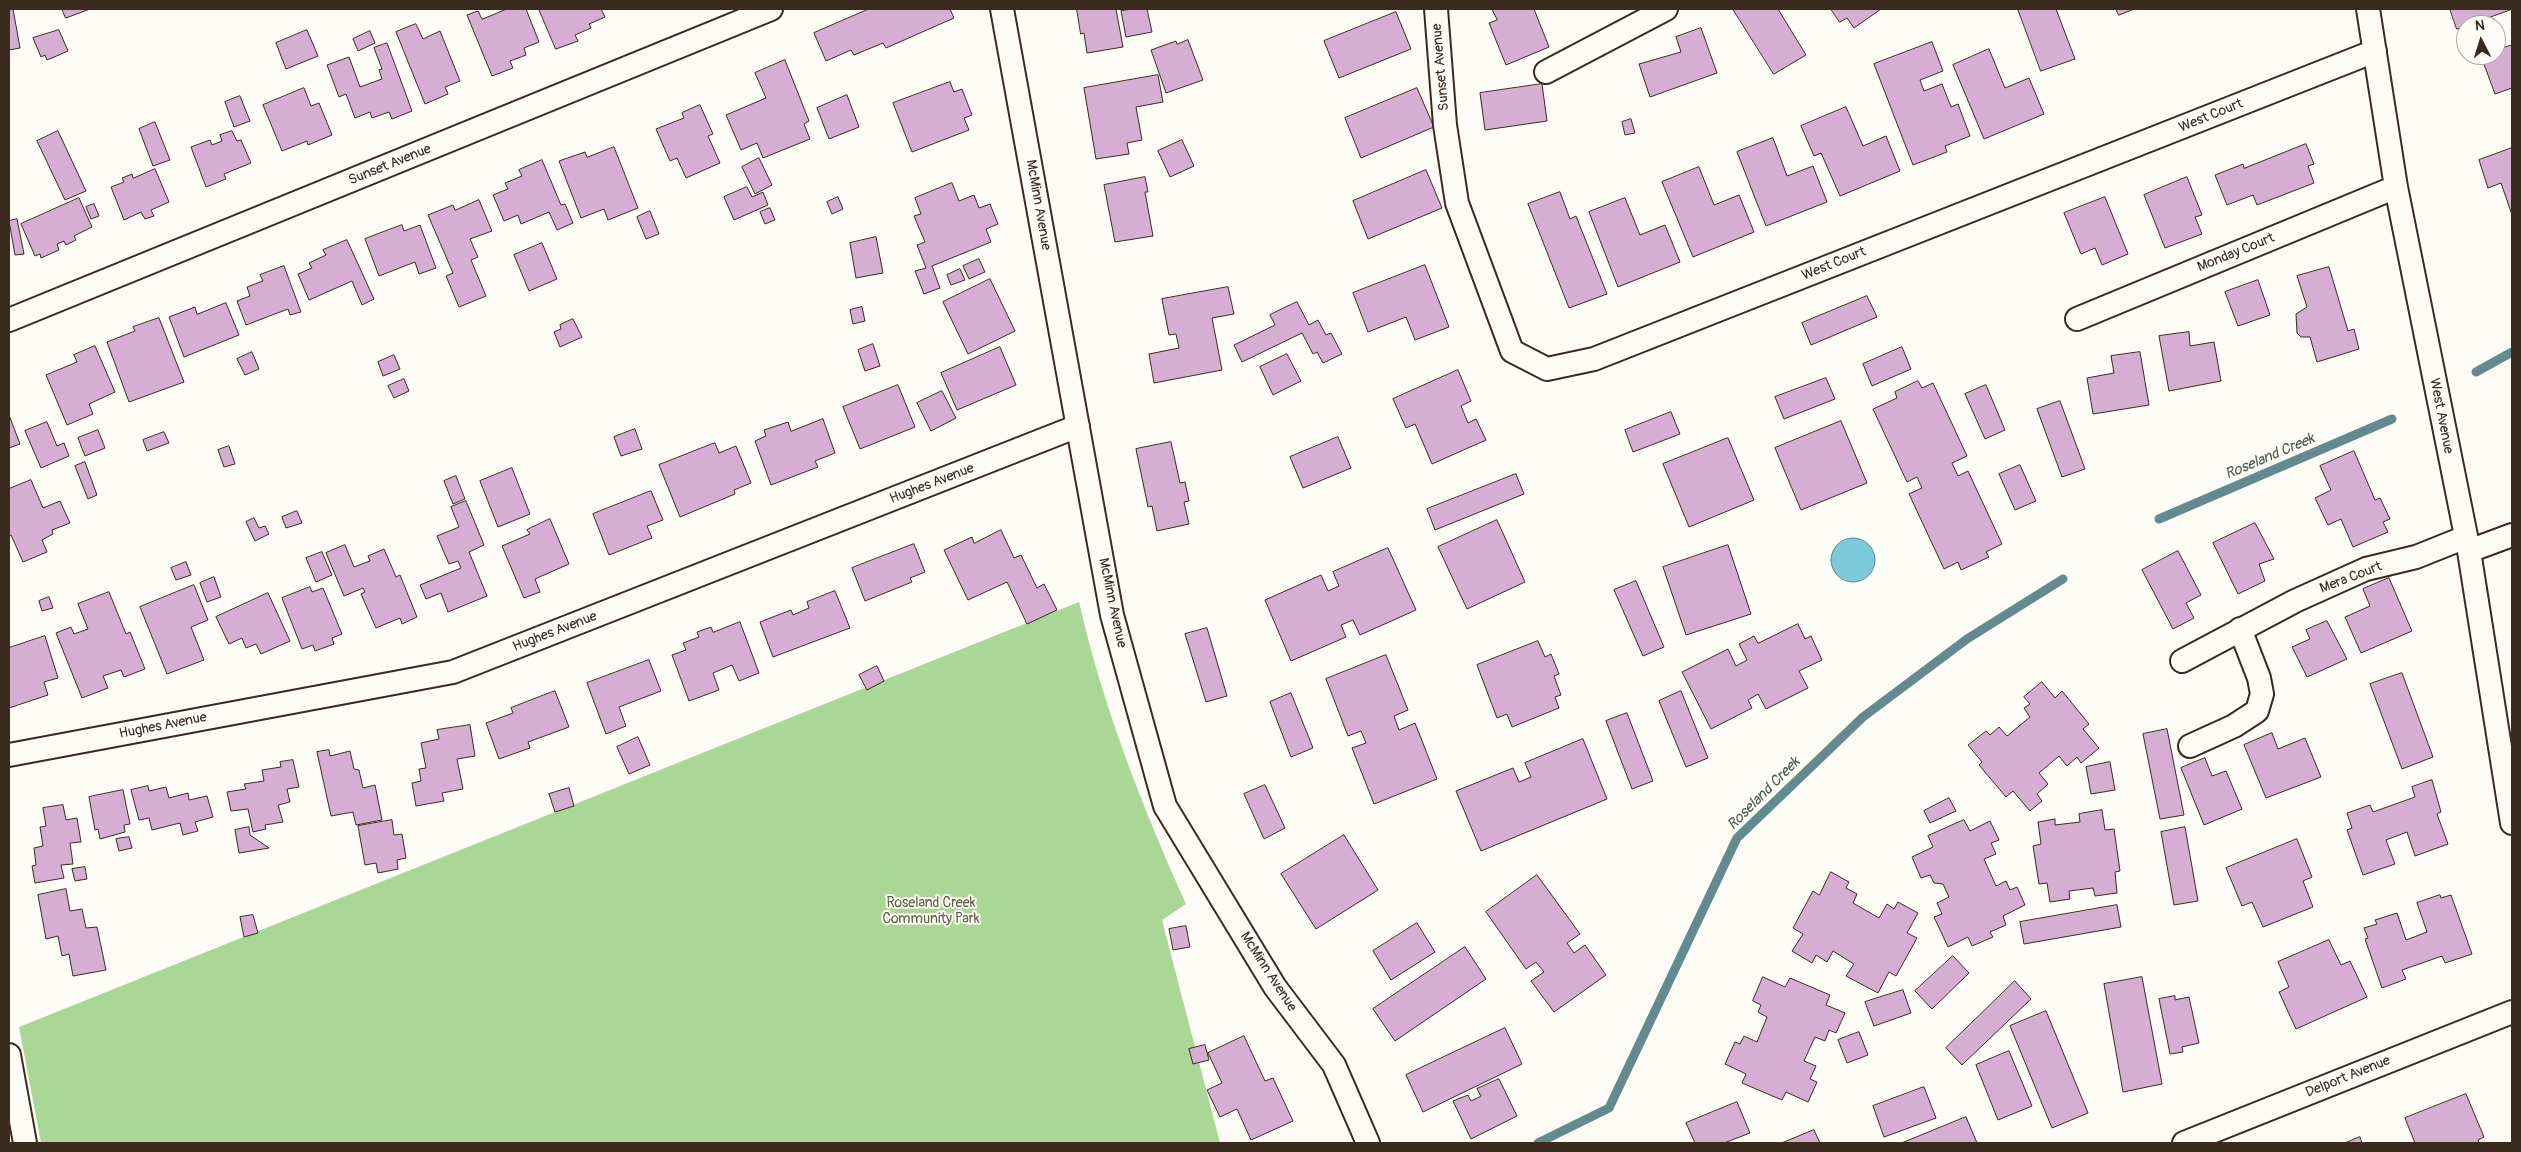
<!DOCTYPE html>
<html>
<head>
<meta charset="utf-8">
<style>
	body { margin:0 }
	#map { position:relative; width:2521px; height:1152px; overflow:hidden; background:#fdfcf7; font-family:Pangolin,sans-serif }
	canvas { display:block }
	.frame { position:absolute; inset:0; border:10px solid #3b2a1e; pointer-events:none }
	.north { position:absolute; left:2456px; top:15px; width:50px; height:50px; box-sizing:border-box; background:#fdfcf7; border:1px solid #afa8a0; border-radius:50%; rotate:355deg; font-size:14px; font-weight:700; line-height:20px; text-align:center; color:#3b2a1e }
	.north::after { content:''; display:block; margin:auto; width:18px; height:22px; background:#3b2a1e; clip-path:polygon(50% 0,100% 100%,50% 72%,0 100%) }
</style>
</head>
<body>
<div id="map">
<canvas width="2521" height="1152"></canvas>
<div class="frame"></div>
<div class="north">N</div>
</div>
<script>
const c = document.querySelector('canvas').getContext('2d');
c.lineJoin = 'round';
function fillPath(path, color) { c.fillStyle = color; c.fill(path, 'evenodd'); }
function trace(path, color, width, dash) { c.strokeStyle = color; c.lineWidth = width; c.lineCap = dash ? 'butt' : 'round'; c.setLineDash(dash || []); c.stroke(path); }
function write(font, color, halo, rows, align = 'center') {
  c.font = font + ' Pangolin,sans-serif'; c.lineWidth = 4; c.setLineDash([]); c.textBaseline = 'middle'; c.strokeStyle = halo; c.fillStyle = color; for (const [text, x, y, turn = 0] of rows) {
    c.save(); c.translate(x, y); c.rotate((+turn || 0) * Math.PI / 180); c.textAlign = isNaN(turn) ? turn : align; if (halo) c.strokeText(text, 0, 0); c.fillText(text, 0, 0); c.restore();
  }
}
fillPath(new Path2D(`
	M1079,602C1103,707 1142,806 1186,904L1162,920L1220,1143H41L19,1027Z`), '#aad796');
const water = new Path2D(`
	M1831 560a22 22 0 1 1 44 0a22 22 0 1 1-44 0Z`);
fillPath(water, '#7ccada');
trace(water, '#628a8f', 1);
trace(new Path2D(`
	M2476,372L2512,352
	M2159,519L2392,419
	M1538,1143L1609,1108L1737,838L1863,717L1967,639L2063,579`), '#628a8f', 9);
const building = new Path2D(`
	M9,9H13L20,48L9,50Z
	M62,9H90L66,18Z
	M507,9H526L539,42L524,48L526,55L510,61L513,68L492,76L467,15L478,11L482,19Z
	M539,9H601L605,17L589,24L591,28L575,35L578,41L556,49Z
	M869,9H950L954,18L886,48L883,43L854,55L851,50L826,61L814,33Z
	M1077,9H1116L1123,47L1087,53L1084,33L1081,34Z
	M1133,9H1147L1152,32L1126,37L1121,11Z
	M1492,9H1534L1549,47L1506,65L1489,23L1497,20Z
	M1733,9H1778L1806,55L1774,74Z
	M1831,9H1881L1854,28L1847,18L1840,22Z
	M2018,9H2056L2075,59L2041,71Z
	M2116,9H2134L2119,15Z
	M2450,9H2510V10L2457,29Z
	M1396,12L1411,49L1339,78L1324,41Z
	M416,24L423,39L440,31L460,81L445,87L448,94L425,104L396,32Z
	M1701,28L1717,73L1650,97L1639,64L1681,52L1676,37Z
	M59,30L68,51L47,60L45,55L41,57L33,38Z
	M307,30L318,56L286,69L276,43Z
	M370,31L375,43L358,51L353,39Z
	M1188,40L1203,80L1166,93L1151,50L1176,41L1177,44Z
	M1932,42L1943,71L1920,80L1924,91L1942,84L1951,107L1958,104L1970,136L1945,146L1947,152L1913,165L1874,64Z
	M387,43L412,111L392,119L389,112L372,118L370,112L355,118L346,94L339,97L327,65L349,57L360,87L382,79L379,70L382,69L374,48Z
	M2512,45V88L2495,94L2481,56L2496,55V51Z
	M1989,49L2005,88L2029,78L2044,114L1984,139L1953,65Z
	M785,60L809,121L804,124L810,139L763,158L757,143L741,150L726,115L766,98L755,73Z
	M1158,75L1163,102L1136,107L1142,140L1127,143L1129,154L1096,159L1084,88Z
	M950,82L954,92L962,89L972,115L964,118L969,130L912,152L893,103Z
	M1542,84L1547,121L1485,130L1480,93Z
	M304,88L311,106L319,103L332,135L308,145L307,141L282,151L263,105Z
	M1417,88L1434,127L1361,158L1345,118Z
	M847,95L859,127L829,139L817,108Z
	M240,96L250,121L234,127L225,102Z
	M700,105L713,134L708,136L720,163L686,178L677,158L670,161L656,129L684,118L682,113Z
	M1846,107L1863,146L1886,136L1900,171L1840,196L1821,153L1814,156L1801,126Z
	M1631,119L1635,133L1625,135L1622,122Z
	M155,122L170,160L153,166L139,129Z
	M58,131L86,191L65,200L37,141Z
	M232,131L237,141L241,140L251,163L224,174L226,179L206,187L191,147L210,140L212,145L222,141L220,135Z
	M1773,138L1787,176L1813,166L1827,202L1766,226L1737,152Z
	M1182,140L1194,166L1170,177L1158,151Z
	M2306,144L2314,164L2308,166L2314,183L2257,205L2253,195L2227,205L2215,175L2243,164L2244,168Z
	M614,147L638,208L608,220L604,209L581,218L559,161L585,152L587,157Z
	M2512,148V215L2501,183L2488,188L2479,160Z
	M759,158L772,185L755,194L742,167Z
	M542,160L561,205L565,204L573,223L557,230L549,212L521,224L518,215L504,221L493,195L508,189L505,183L522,176L519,170Z
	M1699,167L1714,205L1739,195L1754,232L1693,257L1662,182Z
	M155,169L169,202L151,210L154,216L145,219L141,212L124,220L111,187L124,182L122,178L132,174L133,178Z
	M1426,170L1442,208L1368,239L1353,201Z
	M1145,177L1148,192H1145L1153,236L1115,242L1104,185Z
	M2187,177L2202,215L2195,217L2202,234L2165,248L2144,195Z
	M952,183L959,201L974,195L979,208L990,204L998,224L986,229L991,242L932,266L940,288L924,294L915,271L926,268L917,245L925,242L914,216L921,214L915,198Z
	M747,187L752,197L763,192L768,205L734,220L724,197Z
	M1560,192L1570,219L1576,216L1607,294L1569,308L1528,204Z
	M838,197L843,209L832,214L827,202Z
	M2105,197L2128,254L2102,265L2095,248L2081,254L2064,213Z
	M79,198L92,227L74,236L76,240L66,245L64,241L57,244L59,250L41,258L40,254L35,256L21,224Z
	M1625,198L1640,235L1665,225L1680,262L1618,287L1589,212Z
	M479,200L492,231L470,239L478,257L471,260L486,296L459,307L446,276L453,273L428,215L453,205L455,210Z
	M94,204L99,216L91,219L86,207Z
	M770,208L775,220L765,224L760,212Z
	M650,211L659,234L646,239L637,217Z
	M17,219L24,254L15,255L9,221Z
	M402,225L404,231L420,225L436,268L419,274L415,262L379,276L365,239Z
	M876,237L883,273L856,278L850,243Z
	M347,240L374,299L362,305L352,281L309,300L298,274L312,268L309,263L326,255L323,250Z
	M542,243L557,279L529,291L514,255Z
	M979,259L985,272L969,279L963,266Z
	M1425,265L1449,327L1415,340L1406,317L1368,332L1353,293Z
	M284,266L301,312L290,315L288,309L246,325L237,301L250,296L247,287L263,281L260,275Z
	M2329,267L2348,331L2354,329L2359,349L2317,362L2310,337H2301L2297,333L2296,314L2307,307L2297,276Z
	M960,269L965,280L951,285L947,275Z
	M990,279L1015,331L968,354L943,302Z
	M2258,280L2270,315L2238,326L2225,292Z
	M1228,287L1234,314L1212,318L1222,370L1154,383L1149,354L1179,348L1176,334L1169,335L1162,299Z
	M1867,296L1877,317L1811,345L1802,323Z
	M1297,302L1309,325L1318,320L1326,335L1331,333L1342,354L1323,363L1317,352L1313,354L1302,333L1242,362L1234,345L1275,325L1270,315Z
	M226,303L239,335L184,357L169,317L195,307L197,314Z
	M862,307L865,321L853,324L850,310Z
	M159,318L184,382L129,402L107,342L135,331L133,327Z
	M573,319L582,337L560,347L554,332L561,329L560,325Z
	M2189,332L2190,346L2214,342L2221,381L2169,391L2159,336Z
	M873,344L880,366L865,371L858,350Z
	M95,346L115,392L89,404L93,414L67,425L46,375L77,362L74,355Z
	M1000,347L1016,385L957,410L941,373Z
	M1902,347L1911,369L1872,386L1863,364Z
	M252,352L259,369L245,375L237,359Z
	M2140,352L2149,405L2093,414L2087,378L2114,373L2111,356Z
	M1287,354L1301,381L1273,395L1260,367Z
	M394,355L400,369L383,376L378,362Z
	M1458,370L1471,401L1461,406L1468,423L1476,419L1486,440L1432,464L1415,424L1406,428L1393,399Z
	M1826,378L1835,399L1784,419L1775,397Z
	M404,379L409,391L394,398L388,386Z
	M1918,381L1922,388L1933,383L1967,456L1952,463L1958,476L1968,471L2002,544L1986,552L1989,557L1961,570L1958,562L1944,569L1909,494L1922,488L1917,477L1907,482L1873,409L1897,398L1895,392Z
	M898,385L915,427L860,449L843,407Z
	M1986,385L2005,430L1985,439L1965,394Z
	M942,391L956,418L931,431L917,403Z
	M2060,401L2085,469L2062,477L2037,409Z
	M1671,412L1680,434L1633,452L1625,430Z
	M9,415L20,444L9,448Z
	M823,419L835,453L815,461L818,467L771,485L755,441L766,436L764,430L788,422L791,431Z
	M1841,421L1867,483L1801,510L1775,448Z
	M47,422L57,446L64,443L69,456L41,468L25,431Z
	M635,429L642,449L621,456L614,437Z
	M98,430L105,448L85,456L78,438Z
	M164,432L169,443L147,451L143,440Z
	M1338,437L1351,468L1303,488L1290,457Z
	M1728,438L1754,500L1689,527L1663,464Z
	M1171,442L1180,483L1185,482L1189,501L1184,502L1189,524L1157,531L1152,506L1148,507L1136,449Z
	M715,443L719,453L736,446L751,483L734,490L735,494L680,517L659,465Z
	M229,446L235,464L224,467L218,450Z
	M2354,451L2375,500L2380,498L2390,519L2383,522L2388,532L2353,547L2341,519L2328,525L2315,498L2331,490L2320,466Z
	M85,462L97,495L88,499L75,466Z
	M2020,465L2036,501L2015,510L1999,474Z
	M512,468L530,514L498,527L480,481Z
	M1516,474L1524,494L1435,530L1427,509Z
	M456,476L465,499L453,504L444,481Z
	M31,480L43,508L60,501L70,523L52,530L53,534L42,540L47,552L23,562L11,535L9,536V489Z
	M651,491L663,520L647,526L652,538L609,555L593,514Z
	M466,501L484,545L469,552L487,596L448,612L441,593L426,599L420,585L461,568L458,561L449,564L437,536L459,527L451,507Z
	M297,511L302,523L286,528L282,517Z
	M254,518L259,528L265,526L269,534L255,541L246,522Z
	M550,519L569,564L535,579L540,592L524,598L502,546L530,534L527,530Z
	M1497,520L1525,582L1467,609L1438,547Z
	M2255,523L2274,559L2259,564L2265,581L2238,594L2213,543Z
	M1001,530L1014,558L1021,555L1037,588L1044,584L1057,610L1027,624L1007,582L968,600L944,550L972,537L974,543Z
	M914,544L925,572L910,578L912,582L865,601L852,568Z
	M345,545L354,567L370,561L368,556L384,549L396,577L400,575L417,617L402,624L400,618L376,628L361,594L365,592L363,588L344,596L326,553Z
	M1728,545L1751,614L1686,635L1663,567Z
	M1388,548L1416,610L1360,635L1353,620L1341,625L1346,637L1291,661L1265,600L1321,575L1328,591L1339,586L1333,572Z
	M2178,551L2201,595L2186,603L2194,618L2173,629L2142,570Z
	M322,552L332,575L316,582L306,558Z
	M186,562L191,575L176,580L171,568Z
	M214,577L221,597L207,602L200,583Z
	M2389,578L2412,631L2361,653L2345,617L2370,606L2363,589Z
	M1636,581L1664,647L1643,656L1614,590Z
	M194,585L208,620L191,627L204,660L167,674L140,607Z
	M310,587L312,592L323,588L342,634L332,638L334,644L315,651L313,645L302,649L282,598Z
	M835,591L850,628L773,657L760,622L791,610L793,615L809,608L807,602Z
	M109,592L126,634L130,632L145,669L124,677L121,670L103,676L108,688L82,698L56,633L71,627L74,634L88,629L78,604Z
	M268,593L290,641L261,654L256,644L246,648L242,638L229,644L216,617Z
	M49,597L53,608L42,611L39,601Z
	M2327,621L2347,659L2307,677L2292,647L2310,639L2306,630Z
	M740,622L759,673L739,681L732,665L713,673L719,690L689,701L672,655L686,650L683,643L699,637L697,632L711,627L713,632Z
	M1798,624L1805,639L1811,636L1822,660L1799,671L1808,688L1766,709L1758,694L1748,700L1752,708L1711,729L1682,672L1728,649L1736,666L1747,660L1739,644L1754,636L1758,643Z
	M1207,628L1227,696L1206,702L1185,634Z
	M45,636L58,678L44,682L48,695L9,708V648Z
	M1538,641L1545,657L1551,654L1559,674L1554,676L1561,695L1555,697L1559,708L1512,727L1507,714L1497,718L1477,665Z
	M1386,655L1408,710L1394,716L1399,730L1415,723L1437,779L1374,804L1352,748L1366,743L1361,731L1348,736L1326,679Z
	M649,660L661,691L619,707L626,726L606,734L587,683Z
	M877,666L884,681L867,690L859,675Z
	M2402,673L2433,757L2402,769L2370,684Z
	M2042,682L2055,698L2062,691L2089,724L2083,729L2099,748L2081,763L2077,757L2067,766L2059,756L2039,773L2048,784L2037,794L2042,801L2030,811L2013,791L2006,797L1979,765L1982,762L1968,745L1986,731L1990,735L1999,727L2007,736L2030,717L2024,708L2030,704L2024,697Z
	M555,691L569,727L528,742L530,748L499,759L486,723L513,713L511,708Z
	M1681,691L1708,758L1686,767L1659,701Z
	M1291,693L1313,748L1291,757L1270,702Z
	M1627,713L1653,781L1632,789L1606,721Z
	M470,725L475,756L457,759L463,789L442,793L444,801L416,806L412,783L421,781L419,769L426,768L421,743L439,739L437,730Z
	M2167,729L2184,815L2160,819L2143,734Z
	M2272,733L2278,749L2305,738L2321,777L2266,798L2244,745Z
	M638,737L650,765L629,774L617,747Z
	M1583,739L1607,799L1481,851L1456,791L1513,768L1519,782L1531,777L1525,763Z
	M329,750L330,756L350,751L354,769L359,770L363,788L375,785L382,820L356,825L353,812L331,816L317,752Z
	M2205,758L2212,776L2226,771L2242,809L2204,825L2181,768Z
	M293,760L299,787L287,789L290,802L278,805L283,822L265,825L266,829L253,832L248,809L231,811L227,792L246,789L244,784L264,781L262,770L281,767L280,762Z
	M2110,762L2115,790L2091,794L2086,767Z
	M2432,780L2441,812L2437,814L2448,844L2415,856L2407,832L2386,840L2395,864L2363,875L2347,830L2352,828L2347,813L2370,805L2373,812L2415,797L2412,787Z
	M1265,785L1285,828L1264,839L1244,794Z
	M148,786L149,791L166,787L169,798L188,793L189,800L207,796L213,817L195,822L198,831L183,835L180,823L152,830L149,818L139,820L131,790Z
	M569,788L574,806L555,812L549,794Z
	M123,790L130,824L124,825L125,832L100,839L98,829L95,830L89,797Z
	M1949,798L1956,811L1930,823L1924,811Z
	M63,805L66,820L77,818L81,842L70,843L73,864L61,865L64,878L35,883L32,866L36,865L34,848L43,846L40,827L46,826L43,808Z
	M2102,810L2105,830L2114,829L2120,871L2115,872L2117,893L2095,896L2093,888L2069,891L2070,899L2050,902L2047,883L2039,884L2033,846L2041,844L2038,822L2055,819V825L2080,822L2079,814Z
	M392,820L394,835L402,834L406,858L397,860L398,869L378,873L376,863L365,865L358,826Z
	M1964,820L1970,831L1990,821L1999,840L1991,843L1996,854L1984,859L1996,886L2006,881L2010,890L2017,887L2025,905L2003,916L2006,925L1990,932L1993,937L1972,946L1968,937L1948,947L1934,917L1942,914L1937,903L1949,897L1943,884L1934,883L1930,875L1921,878L1912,857L1933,847L1928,836Z
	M249,827L250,835L269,848L239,853L235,830Z
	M2185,827L2198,901L2174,905L2161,832Z
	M1344,835L1378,890L1316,929L1281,874Z
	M129,837L132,848L119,851L116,839Z
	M2297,839L2312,877L2303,881L2313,907L2263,927L2252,902L2242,906L2226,868Z
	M85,867L87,879L75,881L72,869Z
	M1831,872L1849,882L1846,888L1857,894L1853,903L1879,918L1887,904L1894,909L1898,902L1918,913L1907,933L1917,938L1896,976L1889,972L1878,993L1846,976L1854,964L1833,951L1827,962L1816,955L1812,963L1792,951L1803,934L1793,928L1813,891L1819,895Z
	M1537,875L1580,934L1567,943L1574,953L1585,945L1606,975L1554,1012L1531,981L1544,972L1536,962L1526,969L1486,912Z
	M66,889L70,911L82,909L86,928L97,927L106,970L73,976L69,954L62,956L58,936L46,939L38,895Z
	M2440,895L2441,898L2451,895L2472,954L2445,963L2442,956L2402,970L2406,979L2382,988L2365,939L2368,938L2364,928L2377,924L2375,920L2397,913L2406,940L2427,932L2417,903Z
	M2117,905L2121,927L2024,944L2020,922Z
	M253,915L258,933L244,937L240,917Z
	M1417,923L1435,952L1391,980L1373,951Z
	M1186,926L1190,947L1173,950L1169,929Z
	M2329,940L2341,965L2350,961L2367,997L2296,1029L2279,992L2289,987L2278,962Z
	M1465,947L1486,979L1395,1041L1373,1009Z
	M1953,956L1969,973L1932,1009L1915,991Z
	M1763,977L1785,987L1790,978L1830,995L1826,1005L1845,1013L1836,1033L1829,1030L1825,1041L1815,1037L1804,1061L1816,1066L1810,1079L1817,1082L1808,1102L1786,1092L1782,1100L1742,1083L1746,1074L1725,1064L1735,1042L1740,1044L1744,1036L1757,1042L1767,1017L1758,1012L1761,1005L1753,1001Z
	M2142,977L2162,1084L2123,1092L2104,984Z
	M2015,981L2031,999L1962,1065L1946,1048Z
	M1903,990L1911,1013L1874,1026L1865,1002Z
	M2175,996V1000L2189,997L2199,1043L2182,1047L2183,1052L2170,1054L2159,999Z
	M2046,1011L2088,1113L2052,1128L2010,1026Z
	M1505,1028L1522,1064L1423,1112L1406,1075Z
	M1859,1032L1868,1055L1847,1063L1838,1040Z
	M1244,1036L1265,1081L1273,1078L1293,1121L1251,1140L1237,1109L1220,1117L1207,1090L1222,1083L1208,1053Z
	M1205,1045L1209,1060L1193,1064L1189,1049Z
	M2009,1051L2032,1106L1998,1120L1976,1065Z
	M1499,1079L1517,1116L1471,1139L1453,1101L1468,1095L1471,1101L1481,1096L1477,1089Z
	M1924,1087L1936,1118L1884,1137L1873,1106Z
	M2466,1094L2484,1137L2478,1140L2479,1143H2415L2405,1118Z
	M1737,1102L1750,1133L1724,1143H1695L1686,1123Z
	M1966,1117L1977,1143H1902Z
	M1814,1130L1820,1143H1782Z
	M2360,1137L2362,1143H2345Z`);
fillPath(building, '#d6add3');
trace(building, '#3b2a1e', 1);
const street = new Path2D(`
	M1002,9L1112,615L1165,806L1275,987L1334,1065L1368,1143
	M1436,9L1445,125L1457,203L1512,351L1547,369L1594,359L2375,51
	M2368,9L2396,187L2469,551L2512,823
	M1546,72L1666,9
	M2077,319L2396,187
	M9,320L771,9
	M2469,551L2512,535
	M2182,661L2295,601L2366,569L2416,557L2466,537
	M2190,746L2234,726L2257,711L2262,694L2259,678L2240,629
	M9,755L453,672L1078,426
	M9,1055L25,1143
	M2184,1143L2512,1012`);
trace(street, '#3b2a1e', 26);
trace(street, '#fdfcf7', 22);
write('14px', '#3b2a1e', '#fdfcf7', [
	["Sunset Avenue",1441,67,-95],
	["West Court",2211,116,-22],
	["Sunset Avenue",390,165,-22],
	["McMinn Avenue",1038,205,80],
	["Monday Court",2236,253,-22],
	["West Court",1834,264,-22],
	["West Avenue",2441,416,79],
	["Hughes Avenue",932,484,-21],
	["Mera Court",2351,578,-21],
	["McMinn Avenue",1112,603,78],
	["Hughes Avenue",555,632,-21],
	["Hughes Avenue",163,726,-11],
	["McMinn Avenue",1268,972,57],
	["Delport Avenue",2348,1077,-22]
]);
write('14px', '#5c5e42', '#fdfcf7', [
	["Roseland Creek",931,903],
	["Community Park",931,919]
]);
write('italic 15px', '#4e5a56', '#fdfcf7', [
	["Roseland Creek",2270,457,-23],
	["Roseland Creek",1764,794,-45]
]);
</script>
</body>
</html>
